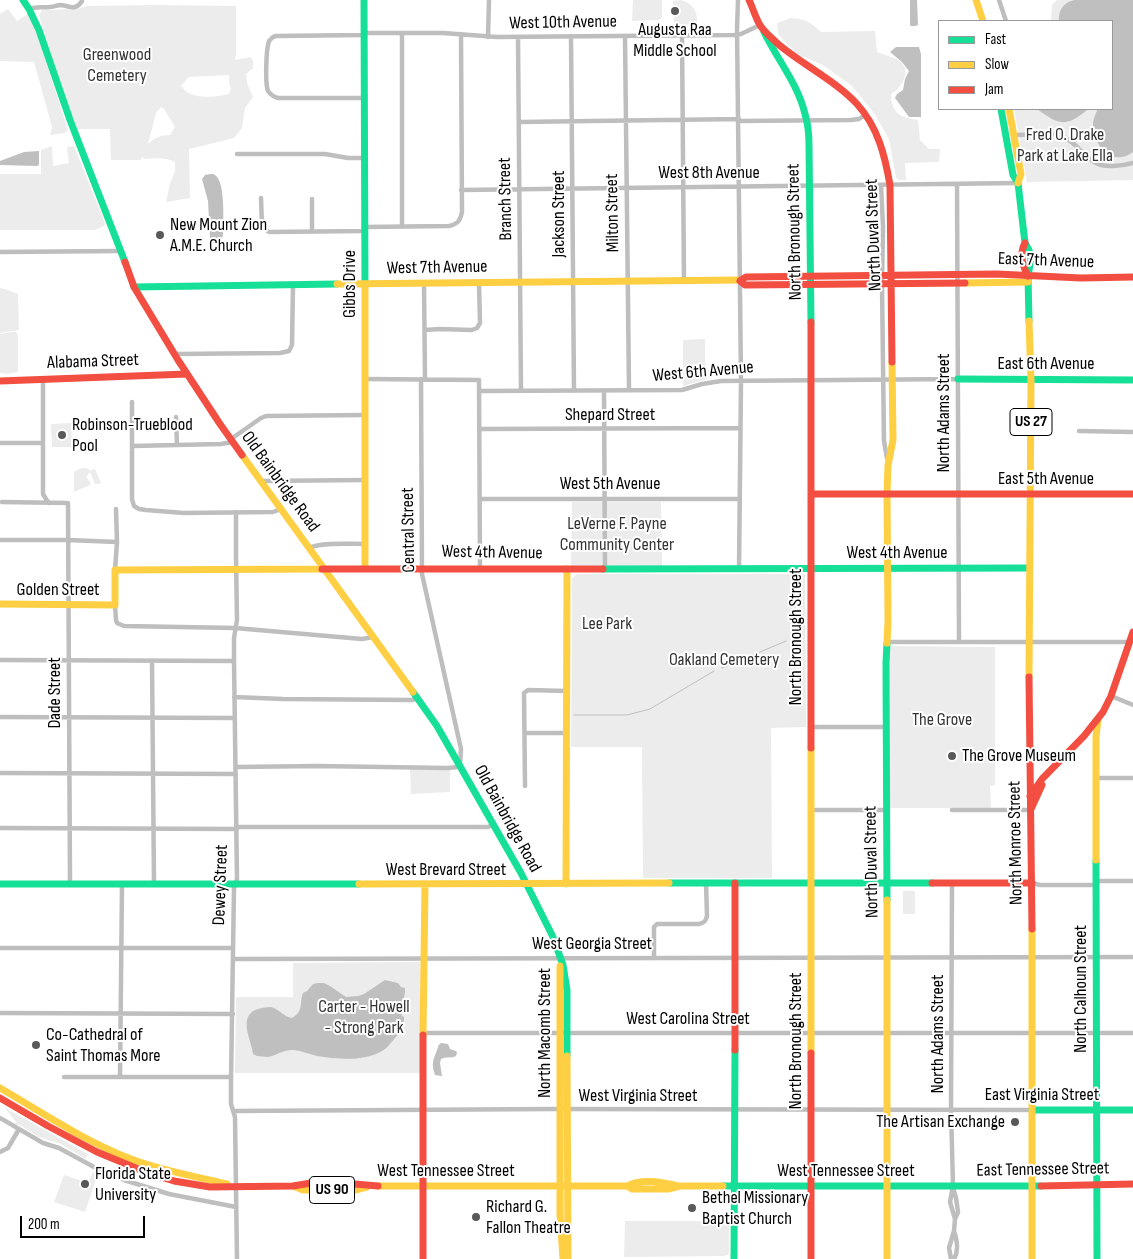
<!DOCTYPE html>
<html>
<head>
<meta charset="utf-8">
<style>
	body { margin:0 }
	#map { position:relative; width:1133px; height:1259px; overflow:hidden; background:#fff; font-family:"Sofia Sans Condensed",sans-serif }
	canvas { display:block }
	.legend { position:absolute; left:938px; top:20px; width:175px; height:90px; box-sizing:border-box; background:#fff; border:1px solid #999; margin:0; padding:6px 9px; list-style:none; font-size:15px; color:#000 }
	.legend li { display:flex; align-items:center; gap:10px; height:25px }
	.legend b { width:25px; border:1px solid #999 }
	.scale { position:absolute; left:20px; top:1216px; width:125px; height:22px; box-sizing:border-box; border:2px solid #000; border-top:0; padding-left:6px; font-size:15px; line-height:18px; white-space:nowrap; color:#000; -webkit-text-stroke:4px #fff; paint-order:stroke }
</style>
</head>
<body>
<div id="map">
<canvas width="1133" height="1259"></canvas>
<ul class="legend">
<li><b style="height:6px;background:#16e098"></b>Fast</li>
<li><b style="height:6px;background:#ffcf43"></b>Slow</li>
<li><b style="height:6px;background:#f24e42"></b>Jam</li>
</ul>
<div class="scale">200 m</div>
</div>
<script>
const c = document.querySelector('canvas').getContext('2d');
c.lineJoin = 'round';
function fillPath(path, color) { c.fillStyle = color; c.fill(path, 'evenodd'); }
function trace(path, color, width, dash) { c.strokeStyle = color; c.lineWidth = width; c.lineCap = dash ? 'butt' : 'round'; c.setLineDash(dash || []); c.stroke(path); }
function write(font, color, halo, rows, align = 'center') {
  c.font = font + ' "Sofia Sans Condensed",sans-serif'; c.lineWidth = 4; c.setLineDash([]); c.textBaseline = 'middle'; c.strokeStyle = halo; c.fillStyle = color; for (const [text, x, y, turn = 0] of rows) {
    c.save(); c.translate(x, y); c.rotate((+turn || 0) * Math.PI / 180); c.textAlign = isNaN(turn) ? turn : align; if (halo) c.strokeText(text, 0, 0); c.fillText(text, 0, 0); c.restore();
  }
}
fillPath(new Path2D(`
	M633,0H662V18L658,20L632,21Z
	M681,0C694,4 698,12 697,24L677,25L674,21L673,1Z
	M1057,0H1133V180L1027,182L1014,109H1112V21H1051L1052,5Z
	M156,5L236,6V54L235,60L251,57L253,62V68L246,74L247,83L253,97L245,108L242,128L234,138L189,149L190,198L166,202L170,184L175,171V162C166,157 155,158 144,159L143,157L140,160H111L110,129H77L65,100L39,15L42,10L77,9L87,6ZM229,75V83L231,89L229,94C217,97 198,99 187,92C185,91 182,87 181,86L189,77ZM161,107L164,109L175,127L170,135C161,135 154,138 148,144L156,113Z
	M8,9L17,21L28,14L33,21L68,130L65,133L50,135L52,127L34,62L0,61V14Z
	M791,18C806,19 810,22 821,32L875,31L877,52C884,55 893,57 900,61C908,67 906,79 900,86C898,89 894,92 891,94C891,113 901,118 918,120L920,140L929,149H940L939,162L905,163L906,180H898L896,177L889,139L874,113L852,86L823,65L797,54L778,34L777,23Z
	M52,146L53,166L69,163L67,147L74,146L105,223L104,226L95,230H0V174H41V150Z
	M0,288L5,289L18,294L19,330L0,333Z
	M12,332H16L18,335V372L8,374L0,373V334Z
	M705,339V360L707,379L683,386V340Z
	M71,423L72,447H52L51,424Z
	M84,468L89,469L90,471L94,469H95L101,483L98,484H95L90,472L86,477L90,482V485L74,492V472L79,469Z
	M572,502H661L662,566H571Z
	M577,574H805L806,727L771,728L772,878H643L642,747H571L572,581V578Z
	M889,646L995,647V785L990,786L991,808H890Z
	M410,769L450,770V792L411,794Z
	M903,891H915V914H903Z
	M420,962V1073H235L236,997H293V963Z
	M4,1107L88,1154L86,1159L61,1144L39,1137L20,1125H15L16,1122Z
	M93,1172L98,1174L85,1212L54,1202L64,1175L88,1183Z
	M625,1221H729V1254L724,1256L624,1257Z`), '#ececec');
fillPath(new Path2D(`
	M910,0H917L918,25L915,26H911L910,25Z
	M1075,0H1133V152C1130,154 1125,157 1122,157C1104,160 1093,139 1093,124C1093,119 1096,113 1098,109H1112V21H1059C1058,15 1061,6 1067,3C1069,1 1072,1 1075,0Z
	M896,47H919L921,54V117H909L895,98L897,94L903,90L905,79L909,71L902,62L890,52Z
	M1037,109H1088C1066,128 1059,125 1037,109Z
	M39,151V165L37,166L0,165V161L24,152Z
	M211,174C213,174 214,174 215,175C226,182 223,224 223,236C219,241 218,243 212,241L210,238L208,201L202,179L205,175Z
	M385,980L398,983L401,987L405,988C406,998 399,1007 402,1016L404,1017C404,1027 402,1031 396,1037C391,1042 388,1048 382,1051C364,1062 337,1059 317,1056C309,1054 302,1051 294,1050C285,1049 277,1055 268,1057C264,1057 261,1056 257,1056L253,1054C252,1041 238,1019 255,1010C260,1008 266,1007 271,1007C279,1009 284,1017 292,1018C304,1011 299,1004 303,993L307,991L313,984L318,983H324L330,986L346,997L358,996L364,994Z
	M441,1043L448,1044L450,1049L456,1051L457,1053L456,1056C451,1059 446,1056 441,1059L440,1063L442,1076L435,1075C431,1063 433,1061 437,1050C440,1043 436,1048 441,1043Z`), '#bfbfbf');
trace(new Path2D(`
	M722,668L786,641
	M574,715H627L650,709L714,671`), '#bfbfbf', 1);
trace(new Path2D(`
	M738,0L737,29L741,381L739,569
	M999,0L1006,21
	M29,9C37,6 42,8 50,7C54,7 55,6 59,5C69,5 75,12 82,1
	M364,33H443L497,37L734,35L741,34L760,25
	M402,33V226
	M364,35L276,36L273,37L269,41C266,49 265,84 268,91C271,95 274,97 278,98H364
	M682,35L684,281
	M571,36L574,391
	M625,36L629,390
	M488,37L489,0
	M518,37L521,391
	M739,121L851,120L859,119L865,115
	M519,122L739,119
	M1015,135L1056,134C1081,140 1084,168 1113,166C1120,166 1126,165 1133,163
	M237,154H325L348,158H364
	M957,184L959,642
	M881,185L883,227L882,285L884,441L887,458
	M461,190L1018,183
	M261,198L262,226L263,228L269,232L364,231
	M312,199V232
	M364,227L449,226C458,224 460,221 462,212L461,34
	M0,252L121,251
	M424,283L425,379
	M425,330L440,329L472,330L477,328L480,323L479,283
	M175,354L280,353L289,351L292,345L293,285
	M43,379V494L46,499L49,503
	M365,379L479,380L480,568
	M480,391L682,390L702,384L721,381L958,379
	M604,391L605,569
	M132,402V499L134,506L139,509L146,510L184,513L273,512L281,509
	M176,417L177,445
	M480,429L740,428
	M1079,431L1133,432
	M231,439L261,418L266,416L365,415
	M0,443H43
	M132,446L221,444L233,442
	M261,481L365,480
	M480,499H739
	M2,502L68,503L70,883
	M236,512V556L237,620L234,638V661L237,879L234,888L231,1079V1104L235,1117L237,1259
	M0,540H68L117,542
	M309,548C321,542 350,544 365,544
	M115,570L117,542L116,509
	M115,605L116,620L117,623L124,626L235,628L362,639L373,637
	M886,642H1129
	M0,660L234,661
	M152,661L154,884
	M1111,696L1133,705
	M234,697L283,699L412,700L418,698
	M0,717L235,718
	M811,727H886
	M525,733H566
	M236,767L317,766L448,768L457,767L460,765L461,749L422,574L421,379
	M0,773L236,774
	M1096,778H1133
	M525,786L524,693L528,690L567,691
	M811,810H886
	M952,810H1030
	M237,827H488L494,824
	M0,828L237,829
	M1096,881H1133
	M952,883L951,1109L953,1186L950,1202L955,1219
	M1032,883L1040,885H1096
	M0,948H233
	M654,958V927L657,924H699C704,923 706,921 707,916L706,883
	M233,959L1133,957
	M0,1013L233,1014
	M423,1033H1133
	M64,1077H231
	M120,1077L122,884
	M234,1111L555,1109L1032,1110
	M0,1118L43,1143L59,1148L94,1167L124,1180L169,1194L236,1207
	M0,1152L8,1148L19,1129
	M951,1259L949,1248L954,1231L955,1219L958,1212L956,1198L953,1188
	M954,1259C959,1251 957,1240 954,1231`), '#bebebe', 4.5);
trace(new Path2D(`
	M23,0L29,9L39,30L70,120L125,262
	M364,0L365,286
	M764,32C777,59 798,84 805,114C808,124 809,135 809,145L811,322
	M1001,109L1013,175L1018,183L1025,243L1029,250L1031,259L1028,276L1029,321
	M134,287L337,284
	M958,379L1133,380
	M603,569L1029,568
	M413,692L437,726L521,873L553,937L563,965L567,990V1056
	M1096,860L1097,1259
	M669,883H932
	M0,884H359
	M887,900L886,663L887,643
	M1032,1110H1133
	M723,1186H1041
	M734,1259L735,1050`), '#16e098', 7);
trace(new Path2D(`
	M976,0L983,21
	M1009,109L1021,174L1018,183
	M965,283L1028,282
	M337,284L741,280
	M365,286V568
	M1029,321L1031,380L1029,677
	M242,455L413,692
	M0,604L115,605V570L322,569
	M887,643L888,621L887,494L888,465L893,440L892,362
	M811,748V1053
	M1096,860V737L1098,719
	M359,884L669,883
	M566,884L567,569
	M887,900V1259
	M1032,929V1259
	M560,966V1214L563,1259
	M423,1035L425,885
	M567,1056L568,1259
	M0,1088C43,1113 84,1141 131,1159C162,1171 195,1176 227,1184
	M293,1186L303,1190H355L367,1187
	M378,1186H627L632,1189H668L680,1186H723
	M627,1186C642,1178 662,1182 678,1186`), '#ffcf43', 7);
trace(new Path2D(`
	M749,0C753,8 755,17 760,25C764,32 772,38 778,44C803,65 836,81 857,104C878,127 885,156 890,185L892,362
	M1025,243C1019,254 1022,265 1028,276
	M125,262L134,287L178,360L220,424L242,455
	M741,280L746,277L997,274L1081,278L1133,277
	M740,281L745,285L965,283
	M0,381L187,374
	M811,494H1133
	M322,569H603
	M1029,677L1032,929
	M811,748V322
	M1030,796L1042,779L1084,736L1103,712L1111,696L1133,632
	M1031,809L1042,785
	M932,883H1032
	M735,1050V883
	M811,1053V1259
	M0,1098L48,1126L97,1152L148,1173L174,1181L210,1187L293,1186L311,1183L332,1182L378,1186
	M1041,1186L1133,1184
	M423,1259V1035`), '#f24e42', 7);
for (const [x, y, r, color] of [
	[675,11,5,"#595959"],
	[160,235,5,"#595959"],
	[62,435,5,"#595959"],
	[952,756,5,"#595959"],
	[36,1045,5,"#595959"],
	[1015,1122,5,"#595959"],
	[85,1184,5,"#595959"],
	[692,1208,5,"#595959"],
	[476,1217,5,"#595959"]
]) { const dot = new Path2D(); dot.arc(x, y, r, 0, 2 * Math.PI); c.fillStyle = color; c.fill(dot); trace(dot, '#fff', 2); }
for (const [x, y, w] of [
	[1031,422,42],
	[332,1190,45]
]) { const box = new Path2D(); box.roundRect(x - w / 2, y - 13.5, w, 27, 4); c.fillStyle = '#fff'; c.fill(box); trace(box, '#000', 1); }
write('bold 16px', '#000', null, [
	["US 27",1031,422],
	["US 90",332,1190]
]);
write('18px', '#000', '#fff', [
	["West 10th Avenue",563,23,-1],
	["West 8th Avenue",709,173],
	["Branch Street",506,199,-91],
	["Milton Street",613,213,-91],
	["Jackson Street",559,214,-90],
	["North Bronough Street",795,232,-91],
	["North Duval Street",874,235,-92],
	["East 7th Avenue",1046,261,2],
	["West 7th Avenue",437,268,-1],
	["Gibbs Drive",350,284,-90],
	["Alabama Street",93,362,-2],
	["East 6th Avenue",1046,364],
	["West 6th Avenue",703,372,-5],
	["North Adams Street",944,413,-90],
	["Shepard Street",610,415],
	["East 5th Avenue",1046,479],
	["Old Bainbridge Road",280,482,54],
	["West 5th Avenue",610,484],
	["Central Street",409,530,-91],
	["West 4th Avenue",492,553,1],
	["West 4th Avenue",897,553],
	["Golden Street",58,590],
	["North Bronough Street",796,637,-90],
	["Dade Street",55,693,-90],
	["Old Bainbridge Road",507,819,61],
	["North Monroe Street",1016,843,-91],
	["North Duval Street",872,862,-91],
	["West Brevard Street",446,870],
	["Dewey Street",221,885,-88],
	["West Georgia Street",592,944],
	["North Calhoun Street",1081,989,-90],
	["West Carolina Street",688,1019],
	["North Macomb Street",545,1033,-90],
	["North Adams Street",938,1034,-90],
	["North Bronough Street",796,1041,-90],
	["East Virginia Street",1042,1095],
	["West Virginia Street",638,1096],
	["East Tennessee Street",1043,1170,-1],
	["West Tennessee Street",446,1171],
	["West Tennessee Street",846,1171]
]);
write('18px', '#000', '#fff', [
	["Augusta Raa",675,30,"center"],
	["Middle School",675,51,"center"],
	["New Mount Zion",170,225],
	["A.M.E. Church",170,246],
	["Robinson-Trueblood",72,425],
	["Pool",72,446],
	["The Grove Museum",962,756],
	["Co-Cathedral of",46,1035],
	["Saint Thomas More",46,1056],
	["The Artisan Exchange",1005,1122,"right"],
	["Florida State",95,1174],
	["University",95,1195],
	["Bethel Missionary",702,1198],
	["Baptist Church",702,1219],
	["Richard G.",486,1207],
	["Fallon Theatre",486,1228]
], 'left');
write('18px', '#333', '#fff', [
	["Greenwood",117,55],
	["Cemetery",117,76],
	["Fred O. Drake",1065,135],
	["Park at Lake Ella",1065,156],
	["LeVerne F. Payne",617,524],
	["Community Center",617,545],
	["Lee Park",607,624],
	["Oakland Cemetery",724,660],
	["The Grove",942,720],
	["Carter - Howell",364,1007],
	["- Strong Park",364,1028]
]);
</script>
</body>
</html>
